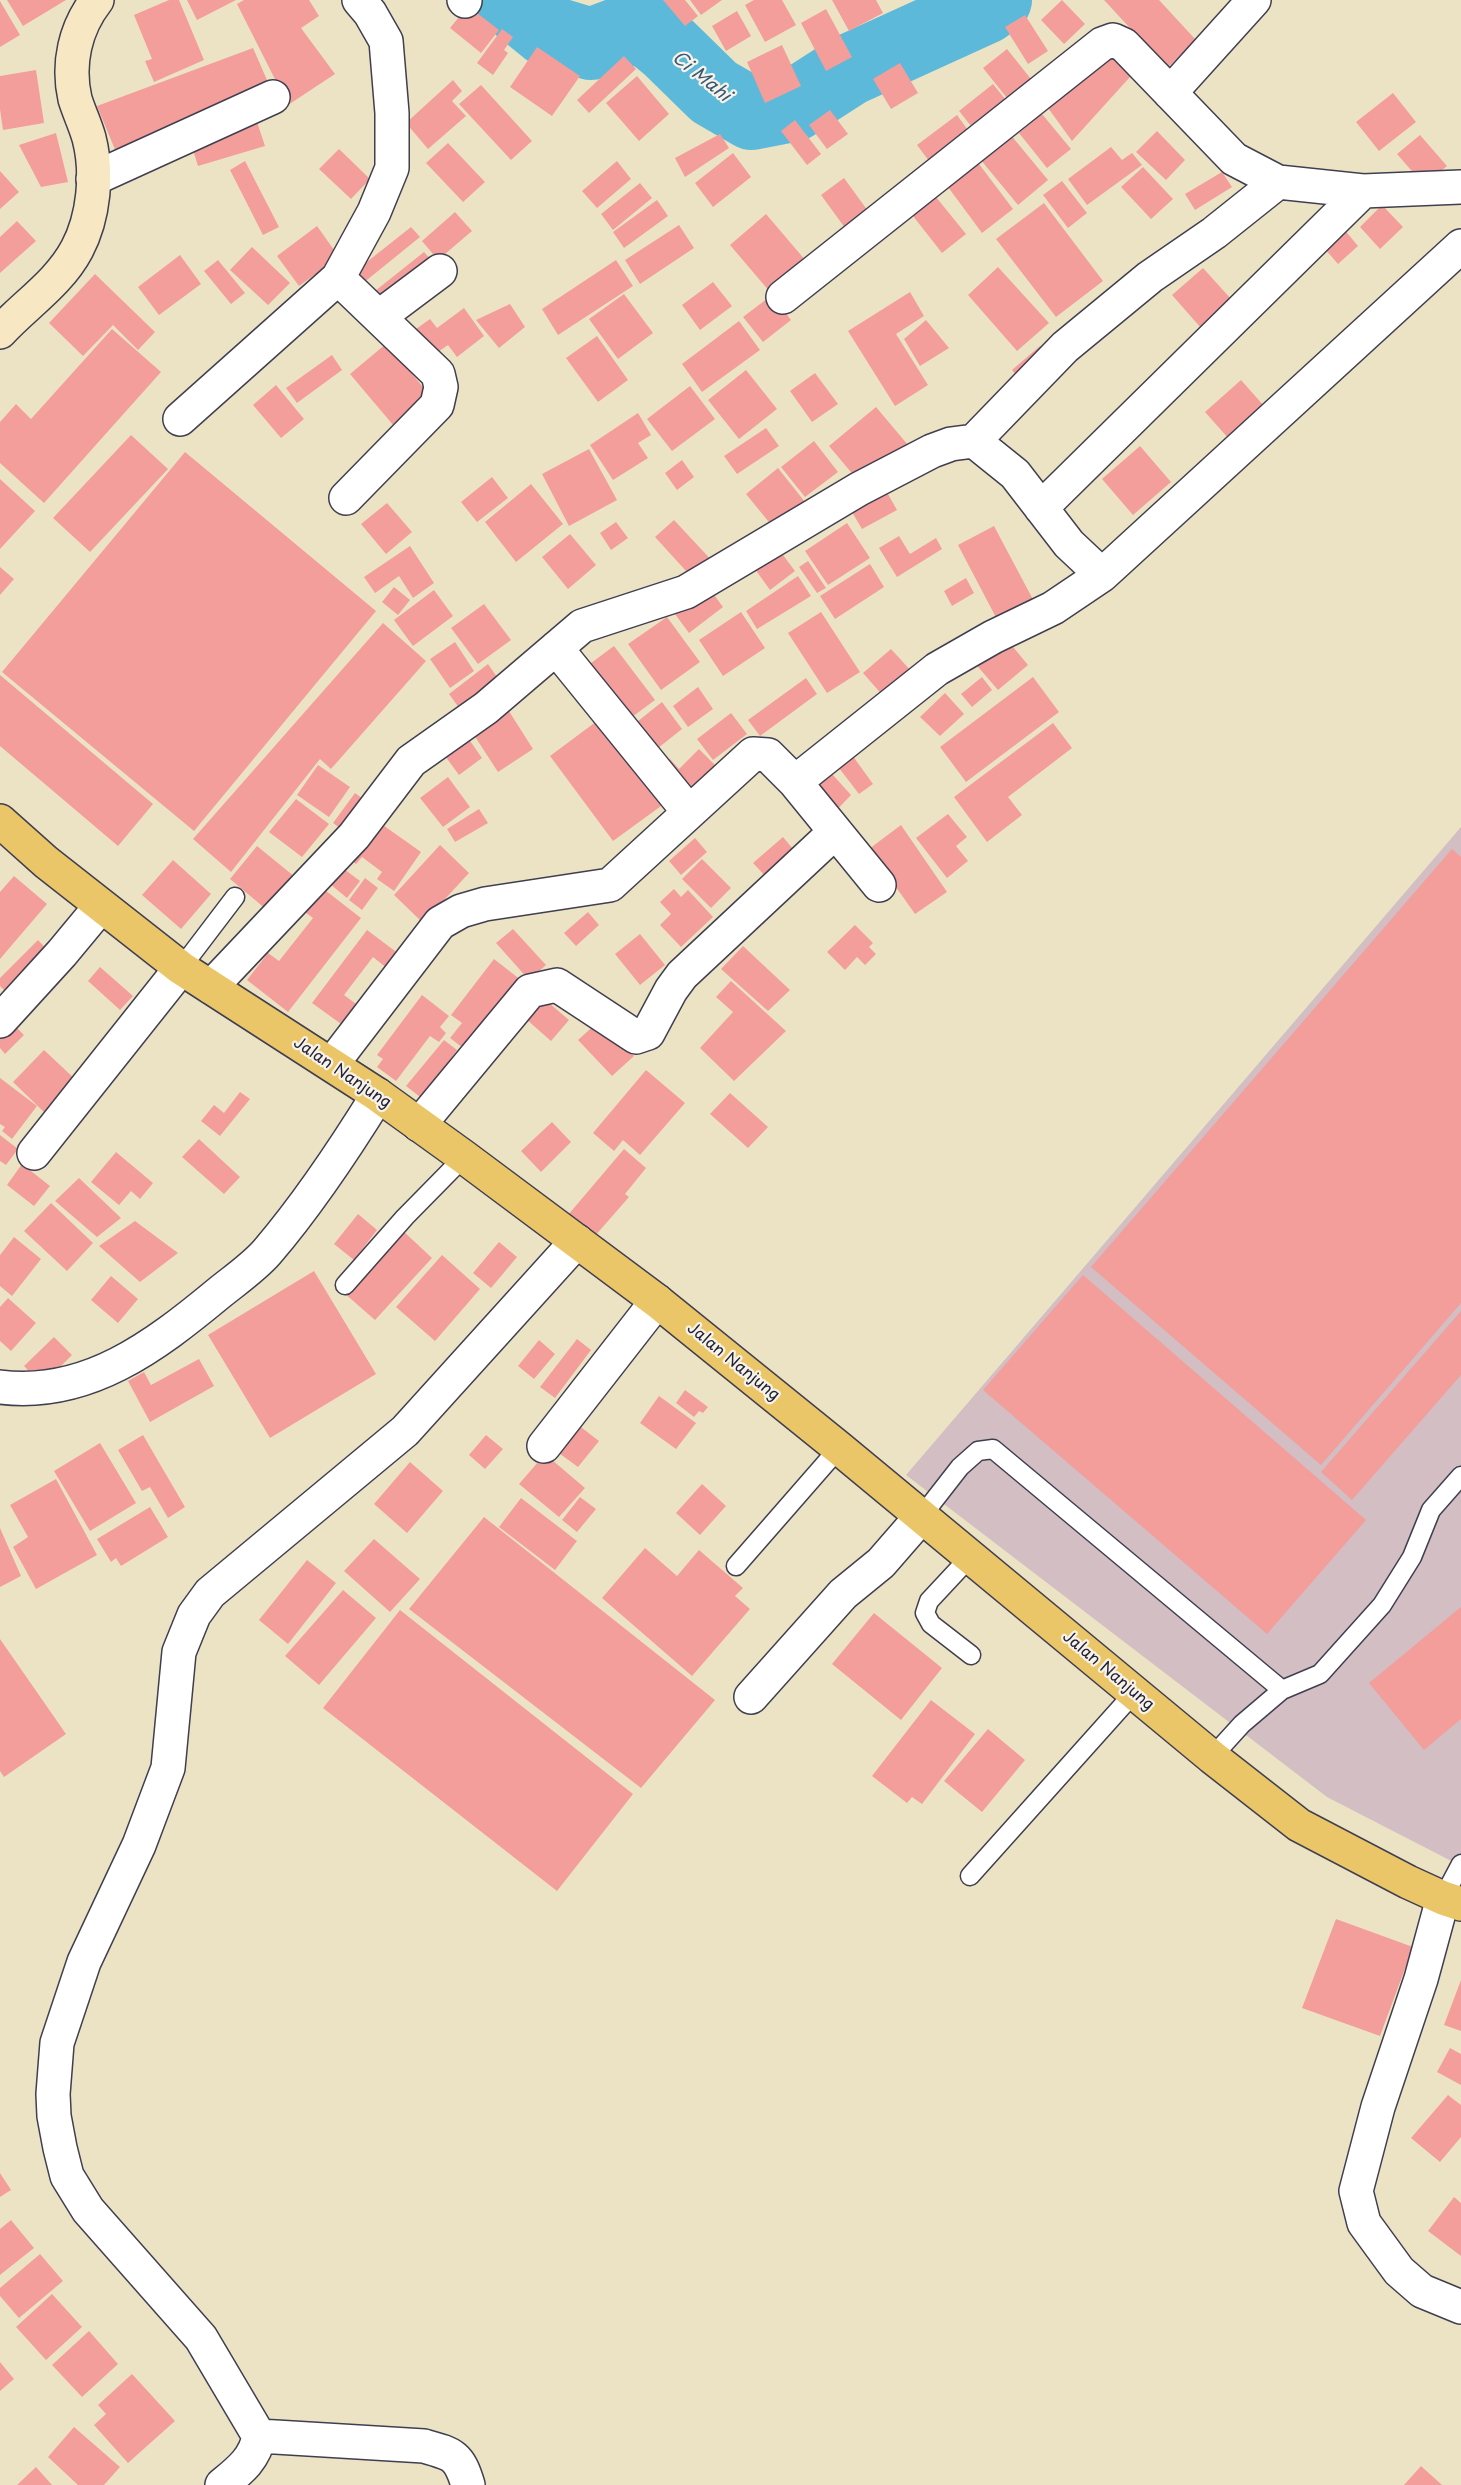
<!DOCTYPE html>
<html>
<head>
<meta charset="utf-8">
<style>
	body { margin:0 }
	canvas { display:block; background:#ece3c4 }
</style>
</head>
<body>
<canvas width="1461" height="2485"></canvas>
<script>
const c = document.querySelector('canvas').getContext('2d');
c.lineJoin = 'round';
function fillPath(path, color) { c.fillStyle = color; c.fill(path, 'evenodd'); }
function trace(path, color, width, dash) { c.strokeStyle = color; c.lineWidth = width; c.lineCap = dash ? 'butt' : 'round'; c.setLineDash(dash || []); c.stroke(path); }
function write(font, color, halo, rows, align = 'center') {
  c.font = font + ' "Playpen Sans",sans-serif'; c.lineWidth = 4.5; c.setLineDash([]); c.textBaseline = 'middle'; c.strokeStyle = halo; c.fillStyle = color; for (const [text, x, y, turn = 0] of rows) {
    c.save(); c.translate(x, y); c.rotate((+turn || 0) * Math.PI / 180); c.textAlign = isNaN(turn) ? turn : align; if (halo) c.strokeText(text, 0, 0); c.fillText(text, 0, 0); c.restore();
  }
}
fillPath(new Path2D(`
	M1461,827V1866L1327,1797L906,1475Z`), '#d2bec3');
trace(new Path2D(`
	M510,0L548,31L591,44L641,25L669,48L714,92L752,114L793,106L849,70L985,8L996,0`), '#5cb9da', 72);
fillPath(new Path2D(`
	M7,0H66L23,26Z
	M169,0H179L204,60L154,82L145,61L152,59L134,15Z
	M187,0H236L197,20Z
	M244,0H309L319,16L301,28L335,74L288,105L237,4Z
	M663,0H685L698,16L685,26Z
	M690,0H722L701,15Z
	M754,0H782L796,25L765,42L745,5Z
	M832,0H876L883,13L849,31Z
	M1062,0L1085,24L1064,44L1041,20Z
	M1104,0H1159L1196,40L1167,68Z
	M0,1L20,35L0,47Z
	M468,6L499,30L481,53L450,28Z
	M826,9L852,57L826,71L801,23Z
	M737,11L751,36L726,51L712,26Z
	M1025,15L1048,51L1028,64L1005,27Z
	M502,29L513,37L504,50L508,53L493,75L477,63Z
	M782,45L801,86L765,103L747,62Z
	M537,47L580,76L552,116L510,87Z
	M253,48L267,80L116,152L97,106Z
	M1104,48L1130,77L1072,141L1043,101Z
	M1007,49L1039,89L1015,108L983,68Z
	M624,56L636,69L589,113L577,100Z
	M900,63L918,93L891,109L873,79Z
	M36,70L44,123L3,130L0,109V76Z
	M637,76L669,114L639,141L606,103Z
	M453,80L462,91L452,101L466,116L428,149L406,123Z
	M993,84L1013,109L979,136L959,111Z
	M481,85L532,141L511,160L459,104Z
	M1393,93L1416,122L1379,151L1356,122Z
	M830,110L848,134L827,149L809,125Z
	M1042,114L1071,149L1047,168L1019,133Z
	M957,115L975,140L935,169L917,145Z
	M255,116L265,146L198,166L189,137Z
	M795,120L821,154L807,165L781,131Z
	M1157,131L1185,160L1166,180L1136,152Z
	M56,133L68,182L41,187L19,145Z
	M720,134L729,148L685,177L675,158Z
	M1010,134L1048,180L1018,205L980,159Z
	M1420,135L1447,166L1424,185L1397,154Z
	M448,143L485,182L463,202L426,163Z
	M1111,147L1122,160L1132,153L1142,165L1087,205L1068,179Z
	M339,149L370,179L351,199L319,169Z
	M733,153L751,177L713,207L695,183Z
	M976,160L1013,209L982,233L945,183Z
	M245,161L279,227L263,235L230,170Z
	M617,161L631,179L597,208L582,191Z
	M1143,167L1173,199L1151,219L1121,187Z
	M0,171L19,192L0,209Z
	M1222,172L1232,187L1195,210L1185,194Z
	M844,178L871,215L848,232L821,195Z
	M1062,181L1087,213L1068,228L1043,195Z
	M640,183L652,198L613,230L601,214Z
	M936,197L966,234L942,253L913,216Z
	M657,200L668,216L624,248L613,232Z
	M1044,203L1103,281L1056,317L996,239Z
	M1382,205L1403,227L1380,249L1360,227Z
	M455,212L472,231L438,260L422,241Z
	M766,214L806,261L770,292L730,245Z
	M17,221L36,241L0,273V237Z
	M1338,222L1358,246L1338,264L1317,240Z
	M679,225L694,248L640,284L625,260Z
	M317,226L339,257L299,286L277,256Z
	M411,227L420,237L362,284L353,273Z
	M252,247L290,283L268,305L230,270Z
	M424,252L435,264L385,303L375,291Z
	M180,255L201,284L159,315L138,287Z
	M218,260L245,293L231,304L204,271Z
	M616,260L633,286L558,335L542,309Z
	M998,267L1049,323L1017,351L968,295Z
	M1203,268L1232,300L1201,328L1172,295Z
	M95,274L155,332L138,350L113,325L83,356L49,323Z
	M713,282L732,306L700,330L682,305Z
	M910,292L924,316L896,334L928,385L895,406L848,331Z
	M624,294L653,333L618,359L589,319Z
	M772,295L791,320L763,342L743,317Z
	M510,304L525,327L499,348L476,320Z
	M464,308L484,336L457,357L448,345L435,354L416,329L430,319L437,328Z
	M926,320L949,348L920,366L904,339Z
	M739,321L760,350L702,392L682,364Z
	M112,329L161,372L44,503L0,463V422L16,404L31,419Z
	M597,336L628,380L598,402L566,358Z
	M387,343L435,402L399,432L350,374Z
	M1040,346L1050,358L1022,382L1012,370Z
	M332,355L342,370L297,403L286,388Z
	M746,370L777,409L739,439L708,400Z
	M815,373L838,404L812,422L790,391Z
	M1241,380L1265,407L1229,439L1205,412Z
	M276,385L304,419L281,438L253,405Z
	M690,386L715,419L672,451L647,419Z
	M876,407L908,445L861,484L829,446Z
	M638,413L651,435L638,443L648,458L613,480L590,445Z
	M766,428L779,446L737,474L724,456Z
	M131,435L168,469L90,552L53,518Z
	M814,441L838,472L805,497L781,467Z
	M1140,446L1171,482L1133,515L1102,479Z
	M589,449L617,500L569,526L542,474Z
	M185,452L376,611L194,831L2,672Z
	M682,460L694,477L677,490L665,473Z
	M778,468L809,507L777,532L746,494Z
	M492,477L508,498L477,522L461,502Z
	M0,479L35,511L0,549Z
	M531,484L563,524L516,562L485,522Z
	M884,487L897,510L862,529L849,507Z
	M387,503L412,532L386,554L361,524Z
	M674,520L716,565L697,583L655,537Z
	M616,522L628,538L611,550L600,533Z
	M847,523L870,558L828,585L805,551Z
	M994,526L1037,607L1001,627L958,545Z
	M570,534L596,565L568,589L542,557Z
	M899,536L910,554L936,538L942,549L897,577L879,548Z
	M410,546L434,583L413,598L399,576L375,593L364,577Z
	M777,547L795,571L770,590L752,565Z
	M808,561L826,588L817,593L799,567Z
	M870,564L884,587L835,619L820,596Z
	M0,567L14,579L0,595Z
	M798,576L811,596L757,629L746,611Z
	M966,578L974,593L952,606L944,591Z
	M706,584L723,607L689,633L672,610Z
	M394,587L410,600L398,615L382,602Z
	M434,590L453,616L413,646L394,620Z
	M484,604L511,640L478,664L451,628Z
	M741,612L765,648L723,676L699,640Z
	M821,612L860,672L827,693L788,633Z
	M667,617L700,662L661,690L628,644Z
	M383,623L426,661L331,769L320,759L231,872L193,839Z
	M1004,636L1028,665L998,690L973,661Z
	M455,642L474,671L450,688L430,659Z
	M614,646L655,700L628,720L587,666Z
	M891,649L913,673L885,698L863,673Z
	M488,664L499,680L467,719L449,694Z
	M0,675L153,804L118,846L0,746Z
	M982,677L992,690L972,707L961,694Z
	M1033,677L1059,712L966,782L940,747Z
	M806,678L817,694L760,736L748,720Z
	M698,687L713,709L688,727L673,706Z
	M945,693L964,714L940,736L920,717Z
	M662,702L682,729L648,756L628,729Z
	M507,708L533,749L498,772L472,732Z
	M731,713L747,734L713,760L697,739Z
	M605,715L668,801L613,841L550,756Z
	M1053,723L1072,748L1008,797L1022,815L987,842L954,797Z
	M461,728L482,758L459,775L437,745Z
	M847,748L873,784L859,794L832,759Z
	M699,749L715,765L683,797L657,771L670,759L679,769Z
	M318,765L350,787L329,817L297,795Z
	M824,765L851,795L830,817L804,787Z
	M448,777L470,807L443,827L420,798Z
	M355,793L366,801L344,831L333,823Z
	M296,799L329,824L302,857L269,832Z
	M479,809L488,823L455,842L447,829Z
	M948,814L967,837L956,846L968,861L947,878L916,838Z
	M373,818L421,852L394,891L377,879L382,872L362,857L356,864L346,856Z
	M901,825L947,892L915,914L869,849Z
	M783,837L797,854L768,879L753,863Z
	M695,838L707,852L681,875L669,861Z
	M440,845L469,873L423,923L394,895Z
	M257,846L295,877L267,910L230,879Z
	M1452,849L1461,857V1303L1321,1465L1091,1267Z
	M702,859L731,888L711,908L682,879Z
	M173,860L211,894L181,929L142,895Z
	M336,863L360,881L347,898L324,879Z
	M14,876L47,904L0,959V892Z
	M365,878L378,888L362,910L349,900Z
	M321,887L361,918L288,1012L247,980L268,953L279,961L313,918L302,910Z
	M674,889L681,897L688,890L713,917L681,947L660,925L671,914L660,902Z
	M588,912L599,925L576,946L564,933Z
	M855,925L873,943L869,947L876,954L865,965L857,957L845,970L827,952Z
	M513,929L546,965L529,980L496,943Z
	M367,930L399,954L388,969L373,957L344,995L363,1009L348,1029L312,1003Z
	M640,934L665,965L640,985L615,954Z
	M38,940L51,954L9,995L0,986V978Z
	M743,946L790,990L768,1011L721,969Z
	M494,959L526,984L472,1055L450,1038L462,1023L451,1015Z
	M100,967L133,996L120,1010L88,981Z
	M731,981L786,1031L734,1081L700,1048L733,1012L716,997Z
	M536,992L569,1020L551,1041L518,1012Z
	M422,995L449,1016L440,1027L446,1033L439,1042L430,1036L396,1081L377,1067L383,1059L377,1055Z
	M600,1020L634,1056L612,1076L578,1040Z
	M12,1023L24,1035L5,1054L0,1048V1034Z
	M444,1040L457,1050L451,1058L456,1062L424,1100L406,1086Z
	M44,1050L77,1081L46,1114L13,1082Z
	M646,1070L685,1103L640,1155L623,1140L614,1151L593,1133Z
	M0,1078L37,1106L12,1139L2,1131L5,1127L0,1124Z
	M240,1092L250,1099L220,1136L201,1121L214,1105L224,1113Z
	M730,1093L768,1127L748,1148L710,1114Z
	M552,1122L571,1142L541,1172L521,1151Z
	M0,1135L18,1149L6,1165L0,1161Z
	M199,1139L240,1177L224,1194L182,1157Z
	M624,1149L646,1168L625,1194L629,1197L594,1237L568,1215Z
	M116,1152L153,1183L140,1199L131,1191L119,1205L91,1182Z
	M22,1164L50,1186L34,1206L7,1185Z
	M79,1178L121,1218L97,1237L55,1201Z
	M51,1203L93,1243L67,1271L24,1231Z
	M358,1214L377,1230L354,1260L334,1244Z
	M135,1221L178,1253L140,1282L99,1246Z
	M401,1229L432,1258L375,1320L343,1292Z
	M14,1237L41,1259L12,1296L0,1286V1255Z
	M499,1242L517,1257L491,1288L473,1273Z
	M442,1255L480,1289L435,1341L396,1307Z
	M314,1271L376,1374L270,1438L208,1335Z
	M1083,1275L1366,1520L1267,1634L983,1390Z
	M111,1276L138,1299L118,1323L91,1300Z
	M8,1298L36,1323L11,1351L0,1341V1307Z
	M1461,1311V1375L1352,1500L1321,1472Z
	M54,1337L72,1355L42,1385L24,1366Z
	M577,1339L591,1350L555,1398L540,1387Z
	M539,1340L555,1354L534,1379L518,1366Z
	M199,1359L214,1386L150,1422L128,1381L144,1372L151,1385Z
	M685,1390L708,1407L703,1413L699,1411L694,1417L676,1403Z
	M659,1396L696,1423L676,1449L640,1423Z
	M573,1421L599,1441L578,1467L552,1448Z
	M143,1435L185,1507L168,1518L150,1487L142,1491L118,1450Z
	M486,1435L503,1449L485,1469L469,1455Z
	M100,1443L136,1503L90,1531L54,1471Z
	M545,1454L585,1488L559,1517L519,1484Z
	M410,1462L443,1491L407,1533L374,1504Z
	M56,1479L97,1555L36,1589L13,1547L28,1537L10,1505Z
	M702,1484L726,1506L700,1535L676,1513Z
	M580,1497L596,1509L577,1532L562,1520Z
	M521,1498L577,1541L555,1570L499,1527Z
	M150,1507L168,1537L121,1566L116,1558L111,1562L97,1539Z
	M484,1517L715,1700L641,1788L409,1609Z
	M0,1528L21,1576L0,1587Z
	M374,1539L420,1579L390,1612L344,1571Z
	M645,1548L677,1576L699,1550L743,1588L735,1596L750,1609L692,1676L602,1598Z
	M307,1560L336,1583L288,1644L259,1620Z
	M343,1590L376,1618L319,1685L285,1656Z
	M1461,1607V1719L1424,1750L1369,1683Z
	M400,1610L633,1794L557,1891L323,1708Z
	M874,1613L942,1668L901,1720L832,1664Z
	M0,1639L66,1734L4,1777L0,1771Z
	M931,1700L975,1734L922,1804L912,1797L907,1803L872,1776Z
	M988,1729L1025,1760L982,1812L944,1781Z
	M1336,1919L1413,1947L1380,2036L1302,2008Z
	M1461,1980V2031L1444,2025Z
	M1450,2048L1461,2054V2085L1437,2072Z
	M1448,2095L1461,2105V2137L1440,2162L1411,2138Z
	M0,2173L11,2190L0,2197Z
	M1454,2197L1461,2203V2256L1428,2231Z
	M11,2220L34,2248L0,2275V2229Z
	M40,2254L63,2281L19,2318L0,2296V2288Z
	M52,2294L82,2327L46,2360L16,2327Z
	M89,2331L118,2364L82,2397L52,2365Z
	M0,2362L14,2379L0,2391Z
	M132,2374L175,2421L128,2463L94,2425L106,2414L98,2405Z
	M74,2427L120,2467L104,2485H78L48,2457Z
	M1421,2466L1442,2485H1404Z
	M36,2467L52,2485H17Z`), '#f49e9b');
const service = new Path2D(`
	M181,968L235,897
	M345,1285L405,1217L464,1157
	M921,1517L960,1467L978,1451L993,1449L1282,1690
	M970,1557L929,1601L925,1613L931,1624L971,1655
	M736,1566L839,1448
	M1212,1757L1242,1724L1282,1690L1320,1674L1382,1605L1412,1557L1431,1510L1461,1476
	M970,1876L1134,1693
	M1443,1898L1461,1864`);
const minor = new Path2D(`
	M464,0L465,1
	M1170,93L1254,0
	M93,179L273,97
	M338,278L438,374L441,387L437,405L346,498
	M783,297L1102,44L1113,40L1124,45L1234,159L1278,182L1363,191L1461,187
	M380,316L440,271
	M180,419L338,278L374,212L392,168V113L386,41L370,13L359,0
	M974,441L1065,347L1150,277L1214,233L1278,182
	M1041,508L1363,191
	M556,648L689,812
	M795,782L937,669L993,637L1053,608L1102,575L1461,246
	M211,987L354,836L411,761L486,708L582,626L686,592L859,489L932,451L951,444L974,441L1015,474L1069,544L1102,575
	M0,1021L62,953L101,906
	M332,1064L440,923L461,911L485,904L610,885L753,754L768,755L795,782L879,885
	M419,1125L530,991L557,985L636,1037L648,1033L671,990L682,975L835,832
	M34,1153L181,968
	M0,1387C87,1398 155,1346 219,1293C235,1280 254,1267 267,1252C309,1203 344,1150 378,1095
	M544,1446L657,1301
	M751,1697L843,1594L881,1563L921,1517
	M1443,1898L1421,1979L1378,2107L1356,2191L1364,2223L1399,2271L1422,2291L1461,2307
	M259,2436L424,2446C453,2454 459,2455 468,2485
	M222,2485C239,2471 255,2459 259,2436L201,2338L88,2210L67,2176L60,2148L54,2116L53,2094L57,2043L84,1962L139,1845L168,1768L179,1652L194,1615L210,1593L405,1431L577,1241`);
const secondary = new Path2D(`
	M0,332C26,304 59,283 77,249C94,217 98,173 89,138C85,124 79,112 75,99C67,64 75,28 97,0`);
const primary = new Path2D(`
	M0,821L46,862L181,968L378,1095L464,1157L657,1301L839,1448L1212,1757L1299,1825L1408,1882L1443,1898L1461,1904`);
trace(service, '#403f50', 21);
trace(minor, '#403f50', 36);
trace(secondary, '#403f50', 36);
trace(primary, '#403f50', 36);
trace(service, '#fff', 18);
trace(minor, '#fff', 33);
trace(secondary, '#f7e8c3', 33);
trace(primary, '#ebc669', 33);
write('16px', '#22223b', '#f7f3e8', [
	["Jalan Nanjung",342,1073,34],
	["Jalan Nanjung",733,1362,39],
	["Jalan Nanjung",1108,1671,40]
]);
write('italic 18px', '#365773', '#f7f3e8', [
	["Ci Mahi",701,77,39]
]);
</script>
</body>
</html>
